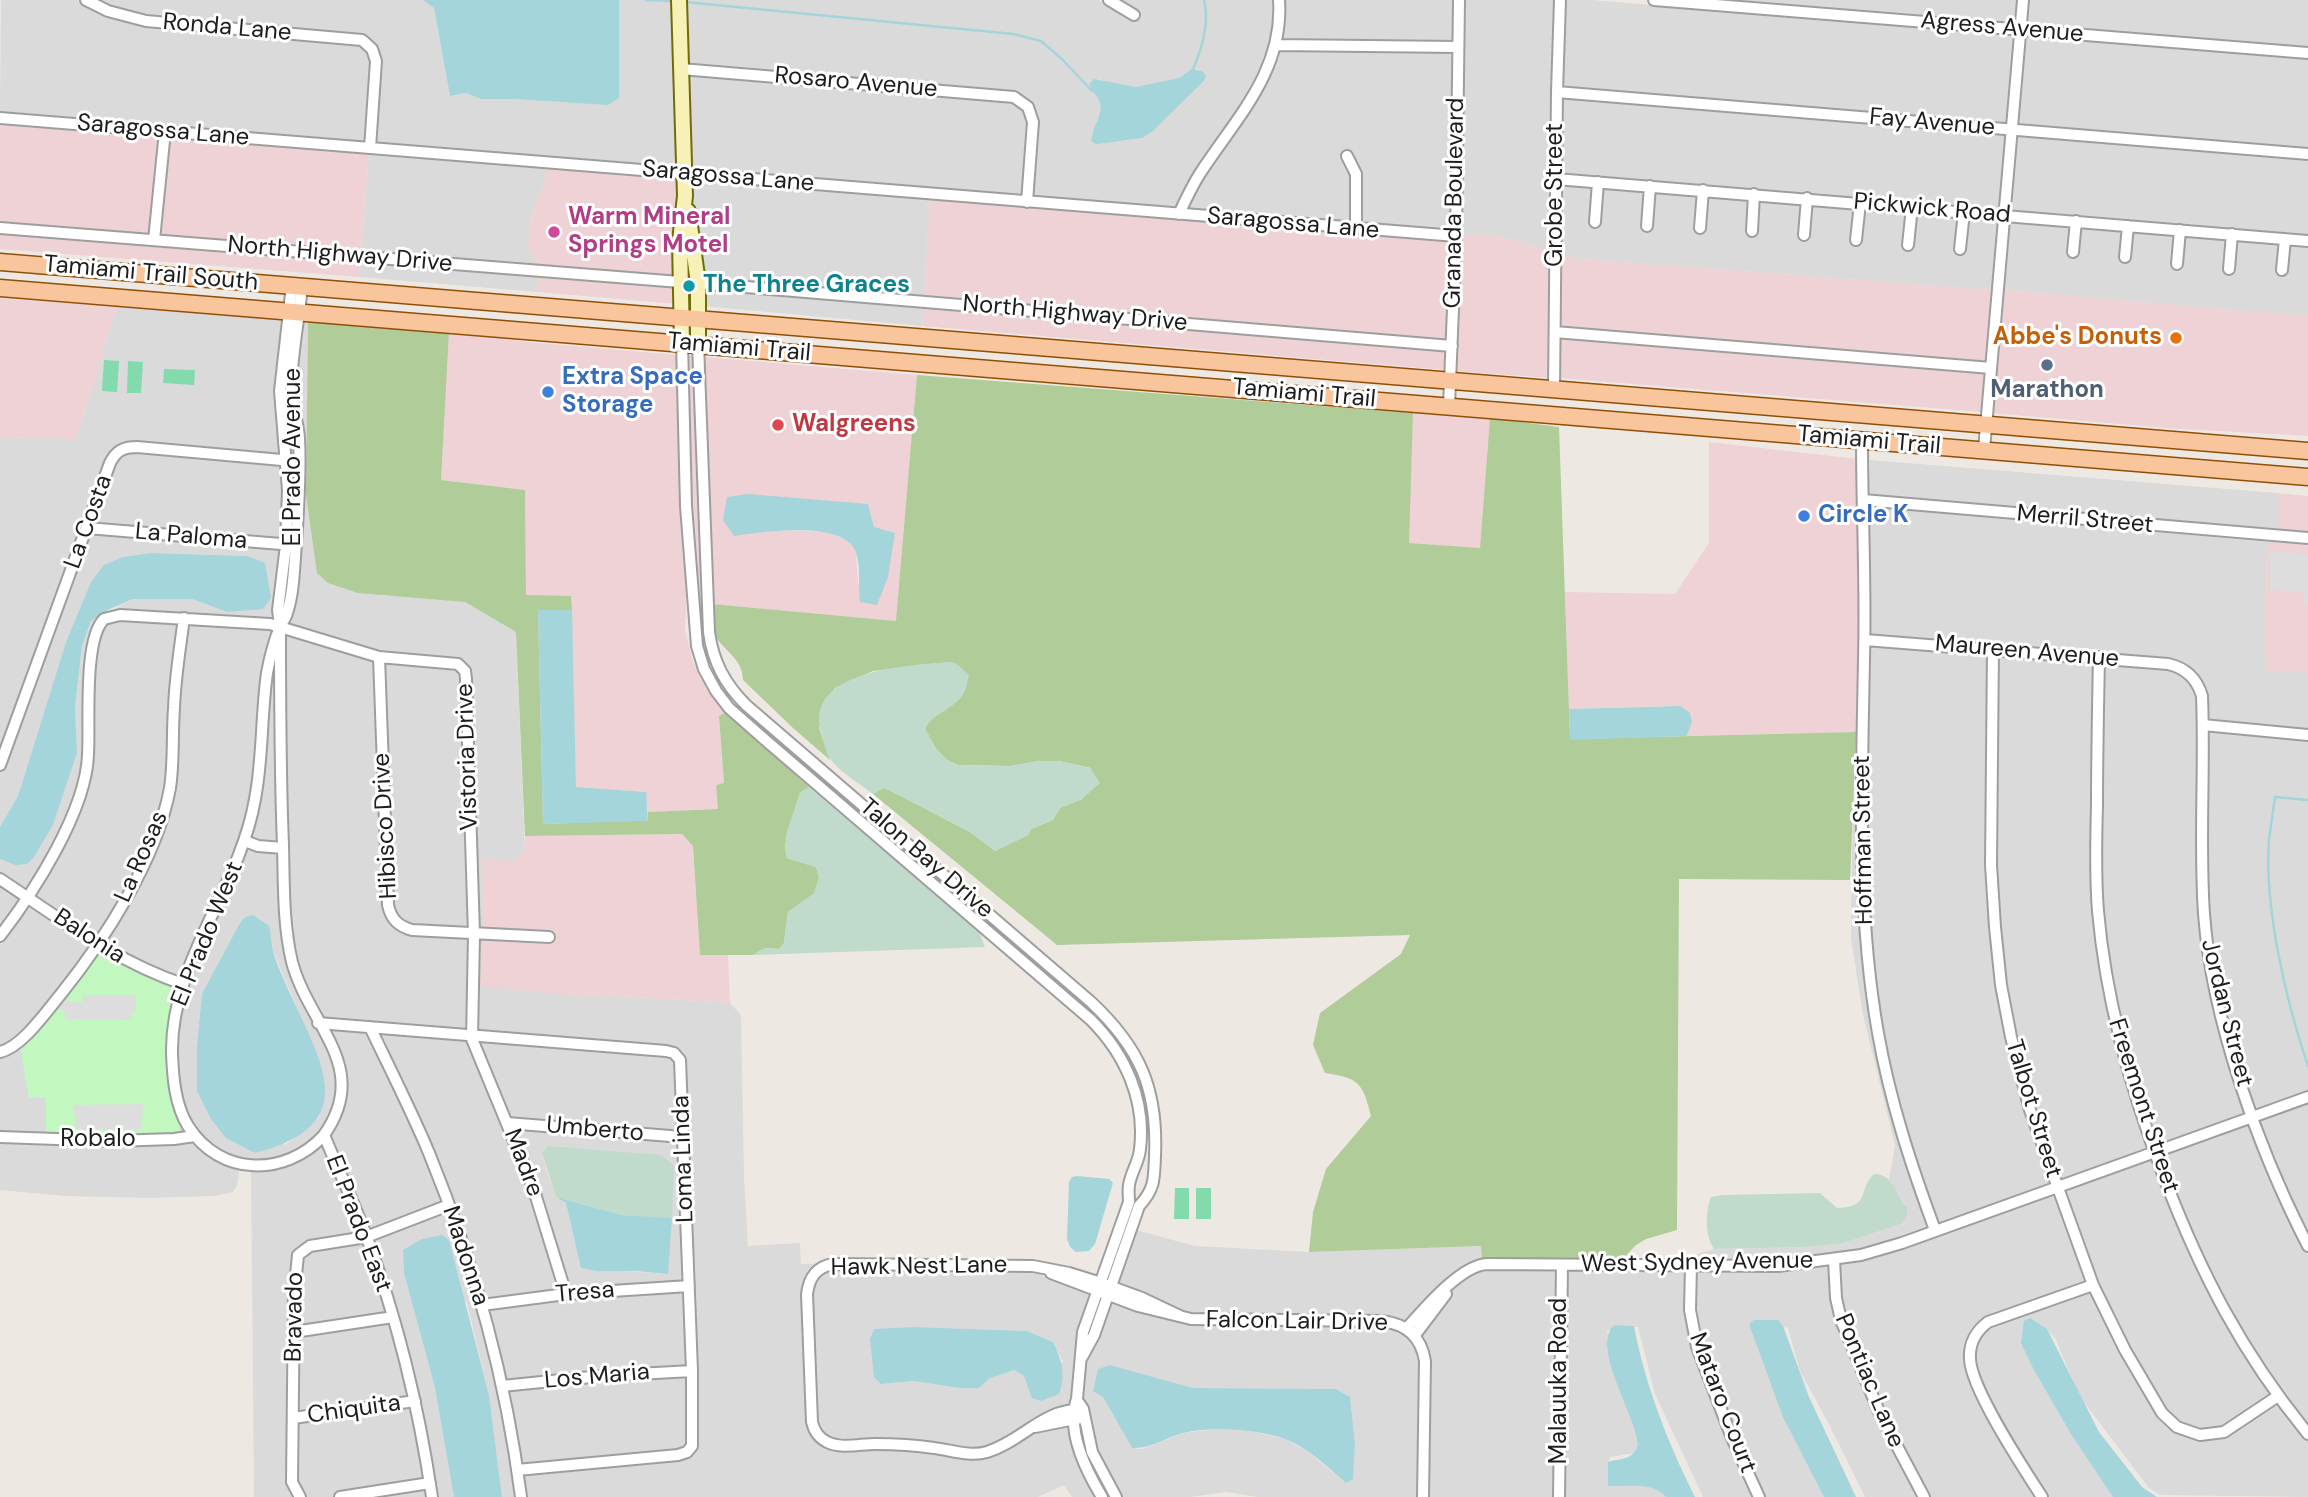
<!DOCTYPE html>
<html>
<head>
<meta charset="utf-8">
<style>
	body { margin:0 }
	canvas { display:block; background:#eee8e3 }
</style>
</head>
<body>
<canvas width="2308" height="1497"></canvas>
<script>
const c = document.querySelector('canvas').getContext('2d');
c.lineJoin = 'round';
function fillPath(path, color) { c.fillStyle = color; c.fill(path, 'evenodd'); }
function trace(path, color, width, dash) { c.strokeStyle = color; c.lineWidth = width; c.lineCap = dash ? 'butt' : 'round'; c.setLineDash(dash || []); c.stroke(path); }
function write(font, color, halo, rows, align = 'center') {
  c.font = font + ' "DM Sans",sans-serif'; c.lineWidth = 6; c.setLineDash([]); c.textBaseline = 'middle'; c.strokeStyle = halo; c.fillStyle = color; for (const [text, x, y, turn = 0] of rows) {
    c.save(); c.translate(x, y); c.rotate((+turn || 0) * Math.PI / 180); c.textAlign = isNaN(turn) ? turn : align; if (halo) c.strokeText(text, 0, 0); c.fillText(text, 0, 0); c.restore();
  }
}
fillPath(new Path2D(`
	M1,0H76L107,16L146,26L360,45L368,52L371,61L366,142L0,112Z
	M96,0H423L434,8L450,96L466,93L481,99L619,98V0H674L680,168L375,143L376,45L370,39L356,33L147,16L110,6Z
	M684,0H1099L1135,21L1140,12L1118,0H1274L1275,18L1271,44L1266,63L1247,96L1194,173L1176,209L1032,197L1038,121L1034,106L1029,101L1015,92L686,64ZM1198,69L1206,76L1204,81L1153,131L1143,138L1123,141H1108L1091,135L1100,118V102L1089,84L1098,79L1116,85L1136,87L1151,86L1179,78Z
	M1283,0H1454V42L1281,40Z
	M1463,0H1556L1551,250L1494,235H1461Z
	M1565,0H1592L2016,35L2006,124L1562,87Z
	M1717,0H2019L2017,24Z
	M2028,0H2308V48L2026,25Z
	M2025,35L2308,58V148L2015,125Z
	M1279,50L1454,52L1452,231L1361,224V174L1349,149L1341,154L1352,176V223L1186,210L1202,179L1265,86Z
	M686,74L1013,102L1024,111L1029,122L1023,196L689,169Z
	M1561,98L2005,134L2000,210L1561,174Z
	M2015,135L2308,159V236L2009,211Z
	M369,153L546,168L545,180L531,218L528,248L539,265L361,251Z
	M690,179L930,199L924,297L702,278Z
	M1561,184L1593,187L1590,226L1598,228L1602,187L1645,191L1642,231L1650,232L1654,191L1698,195L1695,232L1704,233L1707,196L1750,199L1747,235L1755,236L1759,200L1802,203L1799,239L1807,241L1811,204L1855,208L1851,244L1859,246L1864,208L1907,212L1903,249L1911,250L1916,213L1959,217L1955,253L1964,255L1968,217L1999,220L1993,290L1569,258L1568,254L1560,252Z
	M2008,221L2071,226L2068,256L2076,258L2080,227L2123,230L2121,261L2129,262L2133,231L2175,235L2172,268L2181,270L2185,236L2227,239L2224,273L2232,274L2236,240L2280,244L2276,274L2285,275L2289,244L2308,246V316L2002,290Z
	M360,261L538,276L537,292L359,277Z
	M702,288L924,307L922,326L702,306Z
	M117,307L283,319L276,377V404L296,402V385L303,321H308L306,494L383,596H410L465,602L516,632L525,851L514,862L483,859L484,919L536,991L576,996L604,995L730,1003L741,1015L744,1177L748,1246L800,1243L801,1264H817L807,1275L803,1294L807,1422L813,1436L865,1449L995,1454L1036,1432L1051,1431L1070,1425L1097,1497H1072L1064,1485L1038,1497H502L489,1395L467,1303L403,1250L404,1273L435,1388L454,1497H254L251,1171H239L237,1186L233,1192L214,1196L150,1198L65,1196L0,1190V859L15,865L34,857L53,825L77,753L75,707L82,646L91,621L133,599H192L227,612L247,556L150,553L123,557L91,583L66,642L18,796L0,827V437L76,439ZM269,926L272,948L297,1009L319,1118L284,1146ZM102,953L140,973L174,987L176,1106L46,1136V1098L62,1003L97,955ZM548,1146L609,1153L668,1274L582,1268L566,1203L556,1197L546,1169L543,1156Z
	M1870,460L2277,493V530L1868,496Z
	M1867,506L2267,542L2265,669L2308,673V730L2208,721L2203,685L2199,677L2186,665L2169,659L1998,643L1869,635Z
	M1869,645L1988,653L2001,1013L2018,1088L2050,1184L1938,1224L1908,1139L1889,1067L1877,996L1870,931L1866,861Z
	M1860,651L1857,802L1880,1070L1899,1143L1929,1227L1860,1250L1778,1261L1677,1260L1714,1249L1807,1247L1844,1243L1901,1224L1904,1206L1889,1179L1895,1145L1863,1015L1851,939L1853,774Z
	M1998,654L2094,662L2102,976L2122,1070L2148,1148L2059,1180L2034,1108L2010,1011L2002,954L1996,865Z
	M2103,663L2175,671L2191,683L2197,697L2200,915L2247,1114L2157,1145L2137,1087L2120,1022L2104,920L2101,858Z
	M2208,731L2308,741V1092L2255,1111L2227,1019L2212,946L2207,883Z
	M2308,1102V1236L2277,1169L2259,1120Z
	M2250,1123L2288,1217L2308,1256V1426L2247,1343L2203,1262L2160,1155Z
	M2151,1158L2195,1267L2239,1348L2271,1395L2223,1427L2216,1429L2200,1430L2186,1427L2169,1414L2129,1347L2097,1283L2062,1190Z
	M2053,1193L2087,1282L1987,1318L1972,1332L1965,1357L1968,1373L2036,1497H1930L1884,1412L1845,1318L1841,1305L1839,1264L1862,1260L1903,1248Z
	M1136,1230L1195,1246L1309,1252L1481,1246L1482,1259L1461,1268L1406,1322L1382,1316L1196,1314L1181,1311L1117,1284Z
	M1830,1266L1831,1298L1836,1322L1876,1416L1919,1497H1865L1831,1428L1800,1371L1788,1328L1759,1321L1828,1497H1765L1736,1435L1701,1345L1695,1310V1271H1778Z
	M833,1269L1032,1271L1091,1296L1070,1405L1044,1413L1030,1424L991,1445L979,1448L894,1439L831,1438L817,1426L812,1295L813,1284L821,1274ZM915,1327L1027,1331L1053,1342L1063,1362L1024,1376L1014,1370L1004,1372L990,1378L979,1388H959L914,1381L881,1384L874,1330Z
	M1483,1269L1557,1270L1555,1497H1428L1426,1347L1421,1336L1456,1287L1467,1276Z
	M1566,1270H1686V1311L1692,1348L1707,1390L1754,1497H1703L1655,1394L1638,1327H1629L1607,1331L1615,1378L1639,1428L1641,1452L1610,1457L1608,1463L1656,1482L1670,1497H1564Z
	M2090,1291L2158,1415L2175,1431L2199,1440L2225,1437L2277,1403L2308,1441V1497L2160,1495L2149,1488L2080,1397L2055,1338L2046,1329L2118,1497H2047L2013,1441L1983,1385L1974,1358L1977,1342L1990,1327Z
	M1111,1303L1148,1314L1195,1324L1382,1326L1404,1332L1416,1345L1420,1361L1419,1497H1258L1226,1492L1190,1497H1122L1097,1451L1087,1404L1082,1396L1087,1358L1098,1337ZM1110,1365L1193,1388L1336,1389L1350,1397L1355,1444L1353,1479L1346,1483L1308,1452L1285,1439L1250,1431L1217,1429L1183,1433L1143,1449L1132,1448L1103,1397L1094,1391Z`), '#dbdada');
fillPath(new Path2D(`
	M0,123L160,135L150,234L0,223Z
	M169,136L369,153L361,251L159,235Z
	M546,168L680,179L675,276L539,265L528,248L531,218L545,180Z
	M930,199L1451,241L1447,340L924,297Z
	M0,233L360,261L359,277L0,249Z
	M1461,235H1494L1551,250L1550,378L1455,371Z
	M1560,252L1568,254L1569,258L1993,290L1987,363L1559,327Z
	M538,276L676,287L677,304L537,292Z
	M2002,290L2308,316V436L2166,428L1991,413Z
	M0,298L117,307L76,439L0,437Z
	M924,307L1447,351L1446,370L922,326Z
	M457,331L527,342L678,355L687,587L685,630L693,662L709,690L726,712L719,716L724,783L716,785L718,809L648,812L645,792L576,788L571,597L526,595L525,490L441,480L448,333Z
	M1559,337L1986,373L1982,412L1559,378Z
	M687,356H693L703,603H698L691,506Z
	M703,357L917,375L897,621L712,604ZM868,504L874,527L858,586L856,553L849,541L828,532L774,530L734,535Z
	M1413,413H1445L1490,418L1480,548L1408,543Z
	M1709,442L1858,459L1860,640L1856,732L1687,736L1690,729L1665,706L1569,709L1565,592L1675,594L1709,543Z
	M2277,493L2308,496V533L2277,530Z
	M2267,542L2308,543V673L2265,670Z
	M682,834L693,846L700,955H728L730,1003L604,995L576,996L480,986L484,919L482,859L514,861L525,851V836Z`), '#eed2d5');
fillPath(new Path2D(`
	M308,321L449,330L441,480L525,490L526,595L571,596L572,610L538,611L543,824L648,820V812L718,809L716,785L724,783L719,716L726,712L809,787L800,793L787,833L785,847L787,858L816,867L819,878L814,894L788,912L784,943L779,949L765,948L753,955H700L693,846L682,834L525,836L516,632L465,602L358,593L328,583L317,573L306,494Z
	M917,375L1413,413L1409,543L1480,548L1490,418L1559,427L1570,739L1856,732L1850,880L1679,879L1677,1230L1646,1239L1636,1245L1622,1260L1482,1259L1481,1246L1309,1252L1313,1212L1326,1169L1371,1116C1363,1083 1359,1078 1325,1073L1313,1045L1320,1013L1401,954L1410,935L1057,945L873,794L884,788L889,790L970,832L995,851L1028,835L1031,829L1053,820L1060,808L1082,799L1091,768L1059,761H1039L1010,766L958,765L947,760L936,749L925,729L929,720L947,709L951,662L873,671L835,688L819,728L830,760L793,728L743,680C743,657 720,649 714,633C711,625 713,612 712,604L896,621Z`), '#afcc99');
fillPath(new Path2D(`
	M951,662L957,664L969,675C967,680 967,688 964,693C955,709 933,712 925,729L936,749L947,760L958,765L1010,766L1039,761H1059L1090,768L1100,783L1082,799L1060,808L1053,820L1031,829L1028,835L995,851L970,832L889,790L884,788L873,794C860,784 841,773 831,760C826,754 824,743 822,735C800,670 910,665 951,662Z
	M809,787L979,932L985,947L753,955L765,948L779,949L784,943L788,912L814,893L819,878L816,867L787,858L785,847L787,833L800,793Z
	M548,1146L662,1155L674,1166L672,1218L622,1215L556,1197L543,1156V1152Z
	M1874,1174C1892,1174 1896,1192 1904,1206L1906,1205C1909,1213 1906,1218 1901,1224L1844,1243L1807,1247L1714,1249C1705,1236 1705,1212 1711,1197L1723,1195L1820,1193L1837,1208C1872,1207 1857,1190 1874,1174Z`), '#c0dbcb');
fillPath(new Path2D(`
	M99,953L104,954L175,989L172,1011L181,1123L178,1133L172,1136H46V1098H29L20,1047L62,1003Z`), '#c3f7c0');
fillPath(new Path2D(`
	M104,360L119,361L117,392L102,391Z
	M128,361L143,362L141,393H127Z
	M164,369L195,370L194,385L163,383Z
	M1175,1188H1189V1219H1174Z
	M1196,1188H1211V1219H1196Z`), '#83daad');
fillPath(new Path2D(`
	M2270,551L2308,555V605L2302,600L2304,592L2270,590Z
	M83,995H136V1012L130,1013L131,1020L66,1019L64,1010L56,1008L65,996L69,1002H83Z
	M143,1104L141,1129H77L73,1105Z`), '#ddd');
fillPath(new Path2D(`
	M423,0H619V98L608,105L516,99H481L466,93L450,96L434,8Z
	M1192,69L1202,71L1206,76L1204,81L1153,131L1143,138L1097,144L1092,142C1090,129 1103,118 1100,103C1098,96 1091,91 1089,84L1094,79L1136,87L1179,78Z
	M748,494L868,504L874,527L895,533L888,577L877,605L860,602C858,587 861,567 856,553C846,519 761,532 734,536L723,520L727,497Z
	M150,553L247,556L265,563L271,598L263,609L227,612L192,599H133L110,609L91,621L82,646L75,707L77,753L53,825L34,857L27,864L15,865L0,859V827L18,796L66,642L91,582L104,565L123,557Z
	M538,610H572L576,787L646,792L648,821L543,824Z
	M1680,706L1690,713L1692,722L1687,736L1570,740L1569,709Z
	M253,915L269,926C271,934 271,940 272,947C275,960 282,975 287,987C320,1061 366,1124 255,1153L226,1138L211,1119L197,1091V1047L202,994L240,923L245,917Z
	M1077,1176L1109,1179L1113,1183L1095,1244L1089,1251L1076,1252L1070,1247L1067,1239L1069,1182L1072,1177Z
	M556,1197L622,1215L672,1218L668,1274L635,1271H597L581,1268L566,1203Z
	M442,1235L449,1240L489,1395L502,1497H454L435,1388L404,1273L403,1250L422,1239Z
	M2030,1318L2047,1329L2099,1432L2142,1487L2157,1497H2113L2071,1434L2034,1370L2021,1343L2024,1321Z
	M1754,1320H1778L1783,1326L1809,1397L1856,1497H1824L1783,1417L1750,1327V1323Z
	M1614,1325L1634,1326C1645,1385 1668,1443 1695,1497H1666C1653,1481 1627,1487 1608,1486V1462C1620,1458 1633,1461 1638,1445C1637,1417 1590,1347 1614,1325Z
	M915,1327L1027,1331L1053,1342C1062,1361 1066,1374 1059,1394L1041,1401L1032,1398L1024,1376L1014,1370L990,1378L979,1388H959L914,1381L881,1384L874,1377L870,1339L874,1329Z
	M1110,1365L1193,1388L1336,1389L1350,1397L1355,1444L1353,1479L1346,1483C1328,1467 1308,1448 1285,1439C1258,1429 1211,1426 1183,1433C1165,1438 1151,1449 1132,1448L1103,1397L1093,1391L1098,1369Z`), '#a4d5da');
trace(new Path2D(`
	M646,0L674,1
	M685,2L1013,34L1041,41L1062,59L1092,91
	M1192,71C1202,49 1210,24 1204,0
	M2308,800L2275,797C2273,811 2271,825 2269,840C2264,908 2286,1001 2308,1066`), '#a4d5da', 2.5);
const street = new Path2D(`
	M86,0L108,11L146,21L362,40L372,49L376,61L370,148
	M1109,0L1134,15
	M1654,0L2308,53
	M1276,45L1458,47
	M681,69L1014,97L1028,107L1033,122L1027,202
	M1557,92L2308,154
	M0,118L1456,236
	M1347,156L1356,174V228
	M1556,179L2308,241
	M1179,214C1185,201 1191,188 1199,175C1235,119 1284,72 1279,0
	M1595,222L1598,182
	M1647,226L1650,186
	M0,228L680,282
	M1700,228L1703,190
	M1752,231L1754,194
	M1804,235L1807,198
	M154,240L165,131
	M1856,240L1860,203
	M1908,245L1912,207
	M1960,249L1964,212
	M2073,252L2076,221
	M2125,257L2128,226
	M2177,264L2180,230
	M2229,269L2232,234
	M2282,270L2285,239
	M698,283L1452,346
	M292,285L280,391L288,490L286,545L278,610L280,626C280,699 280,772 283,845C284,885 283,924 292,962C309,1026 372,1067 324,1135C338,1169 354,1203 367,1238C398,1321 419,1409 432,1497
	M302,286C299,319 292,353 291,386C291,405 298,421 299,438C301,473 298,510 296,544C294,566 294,592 287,613C286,618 282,622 280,627C274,641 270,657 267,673C261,715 263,758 255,799C240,888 170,962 172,1054C173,1078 175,1105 188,1126C220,1177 286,1177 324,1135
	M1555,332L1991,368
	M682,343L686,506L697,646L704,669L716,691L729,708L763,738L1091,1020C1125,1054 1146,1100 1140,1149C1139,1162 1131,1172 1129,1185C1128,1191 1129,1196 1129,1202L1083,1332L1077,1399C1066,1430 1086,1471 1102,1497
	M698,344L709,632C713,662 725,684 746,705L1091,1002C1140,1048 1158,1089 1155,1156C1154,1179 1155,1189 1139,1206L1094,1335L1082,1357
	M1554,389L1557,92L1560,0
	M1449,406L1456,236L1459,0
	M1862,441C1862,513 1866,585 1864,658C1862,783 1856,909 1878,1033C1890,1101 1911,1165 1935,1230
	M1984,450L2023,0
	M1863,500L2308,538
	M87,528L293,545
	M1865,640L2168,664C2186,668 2197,679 2202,696C2205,769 2199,841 2204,914C2212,1021 2259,1151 2308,1246
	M1993,648L1991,865L1995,927L2001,985L2011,1037L2030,1110L2093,1285L2125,1350L2162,1413L2177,1427L2200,1435L2224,1432L2278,1396
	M379,657L388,905C391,919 398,926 412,930L549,937
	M2099,657C2098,707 2097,756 2097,805C2096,841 2095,876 2098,911C2106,1003 2131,1091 2164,1177C2201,1274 2242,1353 2308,1434
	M2203,725L2308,735
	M0,765L110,463C116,451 123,447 137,447L293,461
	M245,841L258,846L283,848
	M0,879C59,918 116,962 183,984
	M0,936C34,892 86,811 88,755C90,724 83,640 104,619L120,615L270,624L379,657L458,664L465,671L466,679L474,934L472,1039L533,1187L566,1294
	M318,1023L666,1051L674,1053L680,1060L692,1371V1446L687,1452L678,1455L517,1470
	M370,1027C390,1069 411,1110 429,1153C474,1263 506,1379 521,1497
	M0,1052C22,1047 46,1012 61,994C105,939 157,859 170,788C174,762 172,735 174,708C175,678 180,648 184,618
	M507,1123L683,1137
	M0,1137L113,1141L174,1139L195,1136
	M1834,1260L1836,1298L1841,1320L1880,1414L1924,1497
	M1691,1265L1690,1310L1697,1347L1732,1438L1759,1497
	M1051,1273L1138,1306L1191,1319L1382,1321C1406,1324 1421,1336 1425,1361L1423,1497
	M482,1305L566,1294L689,1286
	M1407,1328C1424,1309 1461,1265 1487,1264L1778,1266L1861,1255L1902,1243L2308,1097
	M294,1332L393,1317
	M1415,1335L1446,1294
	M502,1386L601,1376L692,1371
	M1079,1403L1083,1409L1092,1452L1116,1497
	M1083,1409C1041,1410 1024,1440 987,1452C970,1457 951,1450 934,1448C914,1445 895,1444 875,1444C860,1444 841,1449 827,1442C819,1438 814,1431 812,1422L807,1294C809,1278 816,1267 833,1264L1033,1266L1069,1273L1101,1283L1142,1298L1180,1316
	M293,1418L415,1401
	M1035,1427L1080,1418
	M300,1497L292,1482L294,1295L298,1255L310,1246L366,1237L449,1205
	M340,1497L430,1483
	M1559,1497L1562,1265
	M2042,1497C2024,1469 1971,1389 1970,1359C1969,1344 1976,1331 1988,1322L2093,1285`);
const secondary = new Path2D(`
	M679,0L685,196L680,241L682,343
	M688,211L698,283V344`);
const primary = new Path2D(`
	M0,262L2308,451
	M0,288L2308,477`);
trace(street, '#9e9e9e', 14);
trace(secondary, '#6f6c09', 18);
trace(primary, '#904f05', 19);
trace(street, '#fff', 10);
trace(secondary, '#f7f1b8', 14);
trace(primary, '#f8c59d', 16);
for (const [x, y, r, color] of [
	[554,232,7,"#d1479c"],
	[689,286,7,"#0f9aa8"],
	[2176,338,7,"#e8710a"],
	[2047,365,7,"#5c6f8a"],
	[548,392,7,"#3f7fe0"],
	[778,425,7,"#e0444e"],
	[1804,516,7,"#3f7fe0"]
]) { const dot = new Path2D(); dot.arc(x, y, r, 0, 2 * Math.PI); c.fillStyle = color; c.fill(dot); trace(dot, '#fff', 2.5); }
write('24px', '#1d1d1d', '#fff', [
	["Ronda Lane",227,28,5],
	["Agress Avenue",2002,28,5],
	["Rosaro Avenue",856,83,5],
	["Fay Avenue",1932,123,5],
	["Saragossa Lane",163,131,5],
	["Saragossa Lane",728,177,5],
	["Grobe Street",1556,195,-90],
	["Granada Boulevard",1455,203,-89],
	["Pickwick Road",1932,209,5],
	["Saragossa Lane",1293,224,5],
	["North Highway Drive",340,255,5],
	["Tamiami Trail South",151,274,5],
	["North Highway Drive",1075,314,5],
	["Tamiami Trail",739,348,5],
	["Tamiami Trail",1304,394,5],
	["Tamiami Trail",1869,441,5],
	["El Prado Avenue",294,457,-90],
	["Merril Street",2085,520,5],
	["La Costa",89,522,-70],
	["La Paloma",191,537,5],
	["Maureen Avenue",2027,652,5],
	["Vistoria Drive",468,757,-92],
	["Hibisco Drive",386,826,-93],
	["Hoffman Street",1864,840,-91],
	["La Rosas",142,857,-66],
	["Talon Bay Drive",926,859,41],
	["El Prado West",208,934,-68],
	["Balonia",89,937,33],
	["Jordan Street",2226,1013,76],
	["Freemont Street",2143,1106,72],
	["Talbot Street",2033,1109,73],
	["Umberto",595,1130,5],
	["Robalo",98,1140],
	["Loma Linda",684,1159,-92],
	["Madre",523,1163,69],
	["El Prado East",358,1224,69],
	["Madonna",465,1256,72],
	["West Sydney Avenue",1697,1263,-1],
	["Hawk Nest Lane",919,1267,-1],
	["Tresa",585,1293,-5],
	["Bravado",295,1317,-89],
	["Falcon Lair Drive",1297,1322,1],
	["Los Maria",597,1377,-5],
	["Malauuka Road",1560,1381,-90],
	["Pontiac Lane",1869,1381,67],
	["Mataro Court",1722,1403,69],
	["Chiquita",354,1410,-8]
]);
write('bold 24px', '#b23c85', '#fff', [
	["Warm Mineral",568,218],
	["Springs Motel",568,246]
], 'left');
write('bold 24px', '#0d838f', '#fff', [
	["The Three Graces",703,286]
], 'left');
write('bold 24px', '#c56008', '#fff', [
	["Abbe's Donuts",2162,338]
], 'right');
write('bold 24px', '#366cbe', '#fff', [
	["Extra Space",562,378],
	["Storage",562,406],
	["Circle K",1818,516]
], 'left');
write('bold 24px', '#4e5e75', '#fff', [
	["Marathon",2047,391]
]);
write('bold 24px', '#be3a42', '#fff', [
	["Walgreens",792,425]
], 'left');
</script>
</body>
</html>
